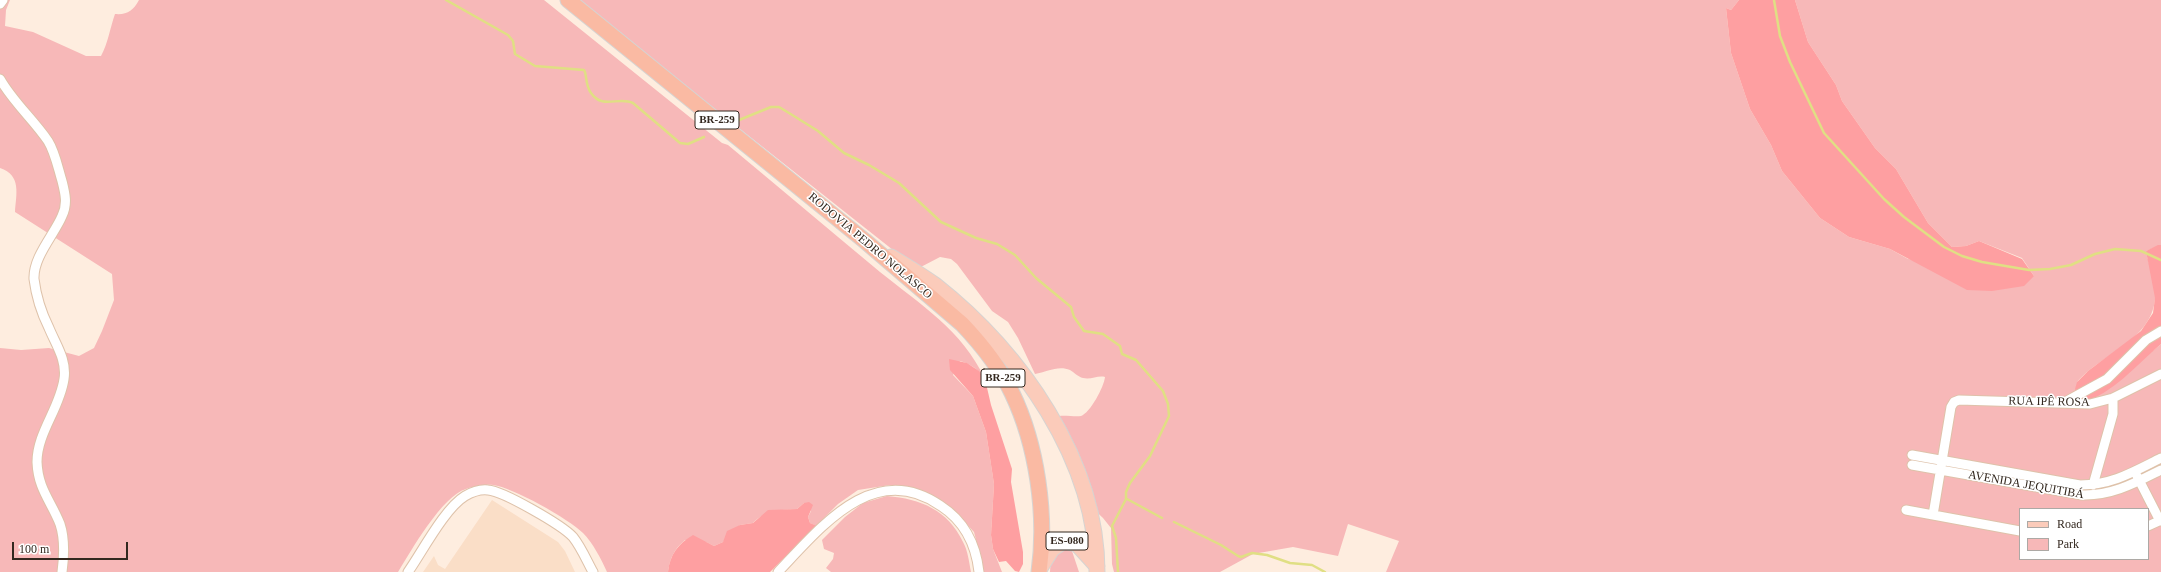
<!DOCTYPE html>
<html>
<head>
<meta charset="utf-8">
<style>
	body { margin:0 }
	#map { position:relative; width:2161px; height:572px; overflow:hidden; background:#feeddf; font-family:"Times New Roman",serif }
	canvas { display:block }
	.legend { position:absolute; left:2019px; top:508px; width:130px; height:52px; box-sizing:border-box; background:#fff; border:1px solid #ada9a5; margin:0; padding:5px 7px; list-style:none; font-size:12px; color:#33281f }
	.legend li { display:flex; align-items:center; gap:8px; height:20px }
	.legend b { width:20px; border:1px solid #ada9a5 }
	.scale { position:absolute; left:12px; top:542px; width:116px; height:18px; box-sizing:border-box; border:2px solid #33281f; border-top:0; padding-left:5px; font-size:12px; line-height:14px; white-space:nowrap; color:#33281f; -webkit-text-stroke:3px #fff; paint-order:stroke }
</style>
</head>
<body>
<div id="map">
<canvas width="2161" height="572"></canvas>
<ul class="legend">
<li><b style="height:5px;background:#fbcbba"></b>Road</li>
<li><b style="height:11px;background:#f7b8b8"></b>Park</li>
</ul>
<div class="scale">100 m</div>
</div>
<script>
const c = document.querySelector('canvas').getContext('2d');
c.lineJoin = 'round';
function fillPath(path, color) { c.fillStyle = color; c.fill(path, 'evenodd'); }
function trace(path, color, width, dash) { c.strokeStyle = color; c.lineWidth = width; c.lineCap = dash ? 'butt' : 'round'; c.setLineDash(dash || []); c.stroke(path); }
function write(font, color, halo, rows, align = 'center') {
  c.font = font + ' "Times New Roman",serif'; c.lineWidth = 3; c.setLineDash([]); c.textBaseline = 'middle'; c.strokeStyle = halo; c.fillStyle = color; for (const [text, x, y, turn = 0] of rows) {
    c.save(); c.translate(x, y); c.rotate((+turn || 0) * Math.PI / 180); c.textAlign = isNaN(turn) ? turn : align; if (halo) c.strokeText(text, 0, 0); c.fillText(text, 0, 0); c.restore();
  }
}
fillPath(new Path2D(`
	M492,500L558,542L565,551L575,572H423L434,556L438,565L445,569Z`), '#fadec7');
fillPath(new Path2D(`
	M0,0H10L6,10L5,26L33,32L86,56H101C108,43 110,28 115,14C127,15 133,11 139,0H544L722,143L728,145C779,187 829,230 880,272C921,305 962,330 985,379C979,370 971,364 960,361L953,375L973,396L986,432L994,484L991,535L993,549L1002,572H981L982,563L974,532L952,508L923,491L890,485L858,490L838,504L816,526L810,523L808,517L811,511L804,503L797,509C781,510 765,510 753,523L740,525L723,542L714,546L706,542L685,540C674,549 670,558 668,572H607C601,559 593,543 583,533C569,519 512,487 493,485C489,484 470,487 466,489C442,496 411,551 398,572H0V348L21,350L49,348L79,356L94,348L102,331L114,300L112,274L15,212C16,195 22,175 0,168Z
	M577,0H1739L1731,10L1726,8L1731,53L1750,109L1771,145L1782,171L1820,218L1849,237L1890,249L1908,259L2034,276L2022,258L1979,241L1966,246L1952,247L1928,223L1896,169L1875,148L1842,101L1836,85L1808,42L1795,0H2161V245L2146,251C2149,266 2156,284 2155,299C2151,341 2101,354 2077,382L2154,350L2161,344V572H1386L1399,541L1348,524L1338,556L1293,547L1253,554L1220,572H1114L1112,564L1111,528L1103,518L1087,503L1059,416C1066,415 1075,417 1081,416C1090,413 1104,387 1105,377C1098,375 1091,380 1083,378C1078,377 1074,372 1070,370C1058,365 1047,372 1035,374L1018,338L1008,322L992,311L957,264L951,259L940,257L917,269ZM2020,509H2148V559H2020Z
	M887,496C921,499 948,510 963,542C968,551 969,562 971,572H831L826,568L833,559L834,553L824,549L822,540L845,517L863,503Z
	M1064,547L1072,551L1079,572H1050L1051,555Z`), '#f7b8b8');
fillPath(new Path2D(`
	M1739,0H1795L1808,42L1836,85L1842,101L1875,148L1896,169L1928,223L1952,247L1966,246L1979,241L2022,259L2034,276L2024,286L1992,291L1967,290L1890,249L1849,237L1820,218L1782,171L1771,145L1750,109L1731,53L1726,8L1731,10Z
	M2158,245H2161V344C2135,366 2115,392 2082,403L2075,389L2077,382L2088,371L2141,331L2153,313L2155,298L2146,251Z
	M949,359L967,363L979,371L985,379L991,405L1012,469L1011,482L1023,552V564L1019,572L1015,571L1006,561L999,562L993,549L991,535L994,484L986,432L973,396L950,370Z
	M809,502L813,505L808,517L810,523L817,526L770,572H668C670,554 678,544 693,535L714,546L723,542L727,531L740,525L753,523L768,510L797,509L804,503Z`), '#fe9fa1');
trace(new Path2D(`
	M446,0L508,35L513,41L515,54L535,66L584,70C587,74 585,85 591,93C603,110 618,96 633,103L680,143L688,144L704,137
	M1774,0L1780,36L1790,62L1824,133L1884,199L1904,217L1944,247L1962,256L1982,262L2029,270L2050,269L2071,265L2095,254L2115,249L2141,251L2161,260
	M739,120L771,107H779L789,113L818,131L844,153L869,165L899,183L941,222L976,238L997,244L1015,255L1036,278L1071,307L1074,317L1084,331L1103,334L1120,346L1122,354L1136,360L1163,391L1168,404L1169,416L1150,456L1130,483L1126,492V499L1112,526L1116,538L1118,572
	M1127,499L1162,518
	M1174,522L1221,545L1238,556L1241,557L1252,553L1267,555L1290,563L1312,565L1325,572`), '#e0df84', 2.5);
const minor = new Path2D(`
	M0,4L3,0
	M0,79C13,102 33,119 48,141C55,152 58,168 62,181C65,193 68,204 62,216C54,235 33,257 34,279C36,295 42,314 49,328C56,345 67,360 64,379C60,408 37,433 37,462C38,489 51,501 60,524C65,539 64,557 62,572
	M2065,402L2107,379L2146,340L2161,331
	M1912,455L2080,485C2112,485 2133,472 2161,458
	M1912,465L2082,495C2112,496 2135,483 2161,470
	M2137,476L2160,521
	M2093,485L2113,414V398
	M1906,510L2020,531
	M1933,515L1951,407L1954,402L1959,400L2090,404L2113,398L2161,374
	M2148,526L2161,520
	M408,572C422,552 445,508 465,496C472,492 480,489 488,490C503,491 562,525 573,537C581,547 587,561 593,572
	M778,572C821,527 874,459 941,506C964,521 976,545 979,572`);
const primary = new Path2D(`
	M891,257C906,266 921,275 935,285C1020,352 1097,460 1097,572
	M1040,568L1052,549L1064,541L1077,544L1097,566`);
const trunk = new Path2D(`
	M568,0L865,241L962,324C981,344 1000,368 1012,393C1037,445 1047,515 1039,572`);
trace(minor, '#dec2aa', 11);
trace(primary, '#d6d4d2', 17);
trace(trunk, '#d6d4d2', 17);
trace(minor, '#fff', 9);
trace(primary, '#fbcbba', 15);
trace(trunk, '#fabaa3', 15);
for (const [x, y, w] of [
	[717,120,44],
	[1003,378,44],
	[1067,541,42]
]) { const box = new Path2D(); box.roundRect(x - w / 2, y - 9, w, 18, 3); c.fillStyle = '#fff'; c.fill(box); trace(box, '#33281f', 1); }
write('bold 11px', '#33281f', null, [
	["BR-259",717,120],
	["BR-259",1003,378],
	["ES-080",1067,541]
]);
write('12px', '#33281f', '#fff', [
	["RODOVIA PEDRO NOLASCO",870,246,40],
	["RUA IPÊ ROSA",2049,402,1],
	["AVENIDA JEQUITIBÁ",2026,485,10]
]);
</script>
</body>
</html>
